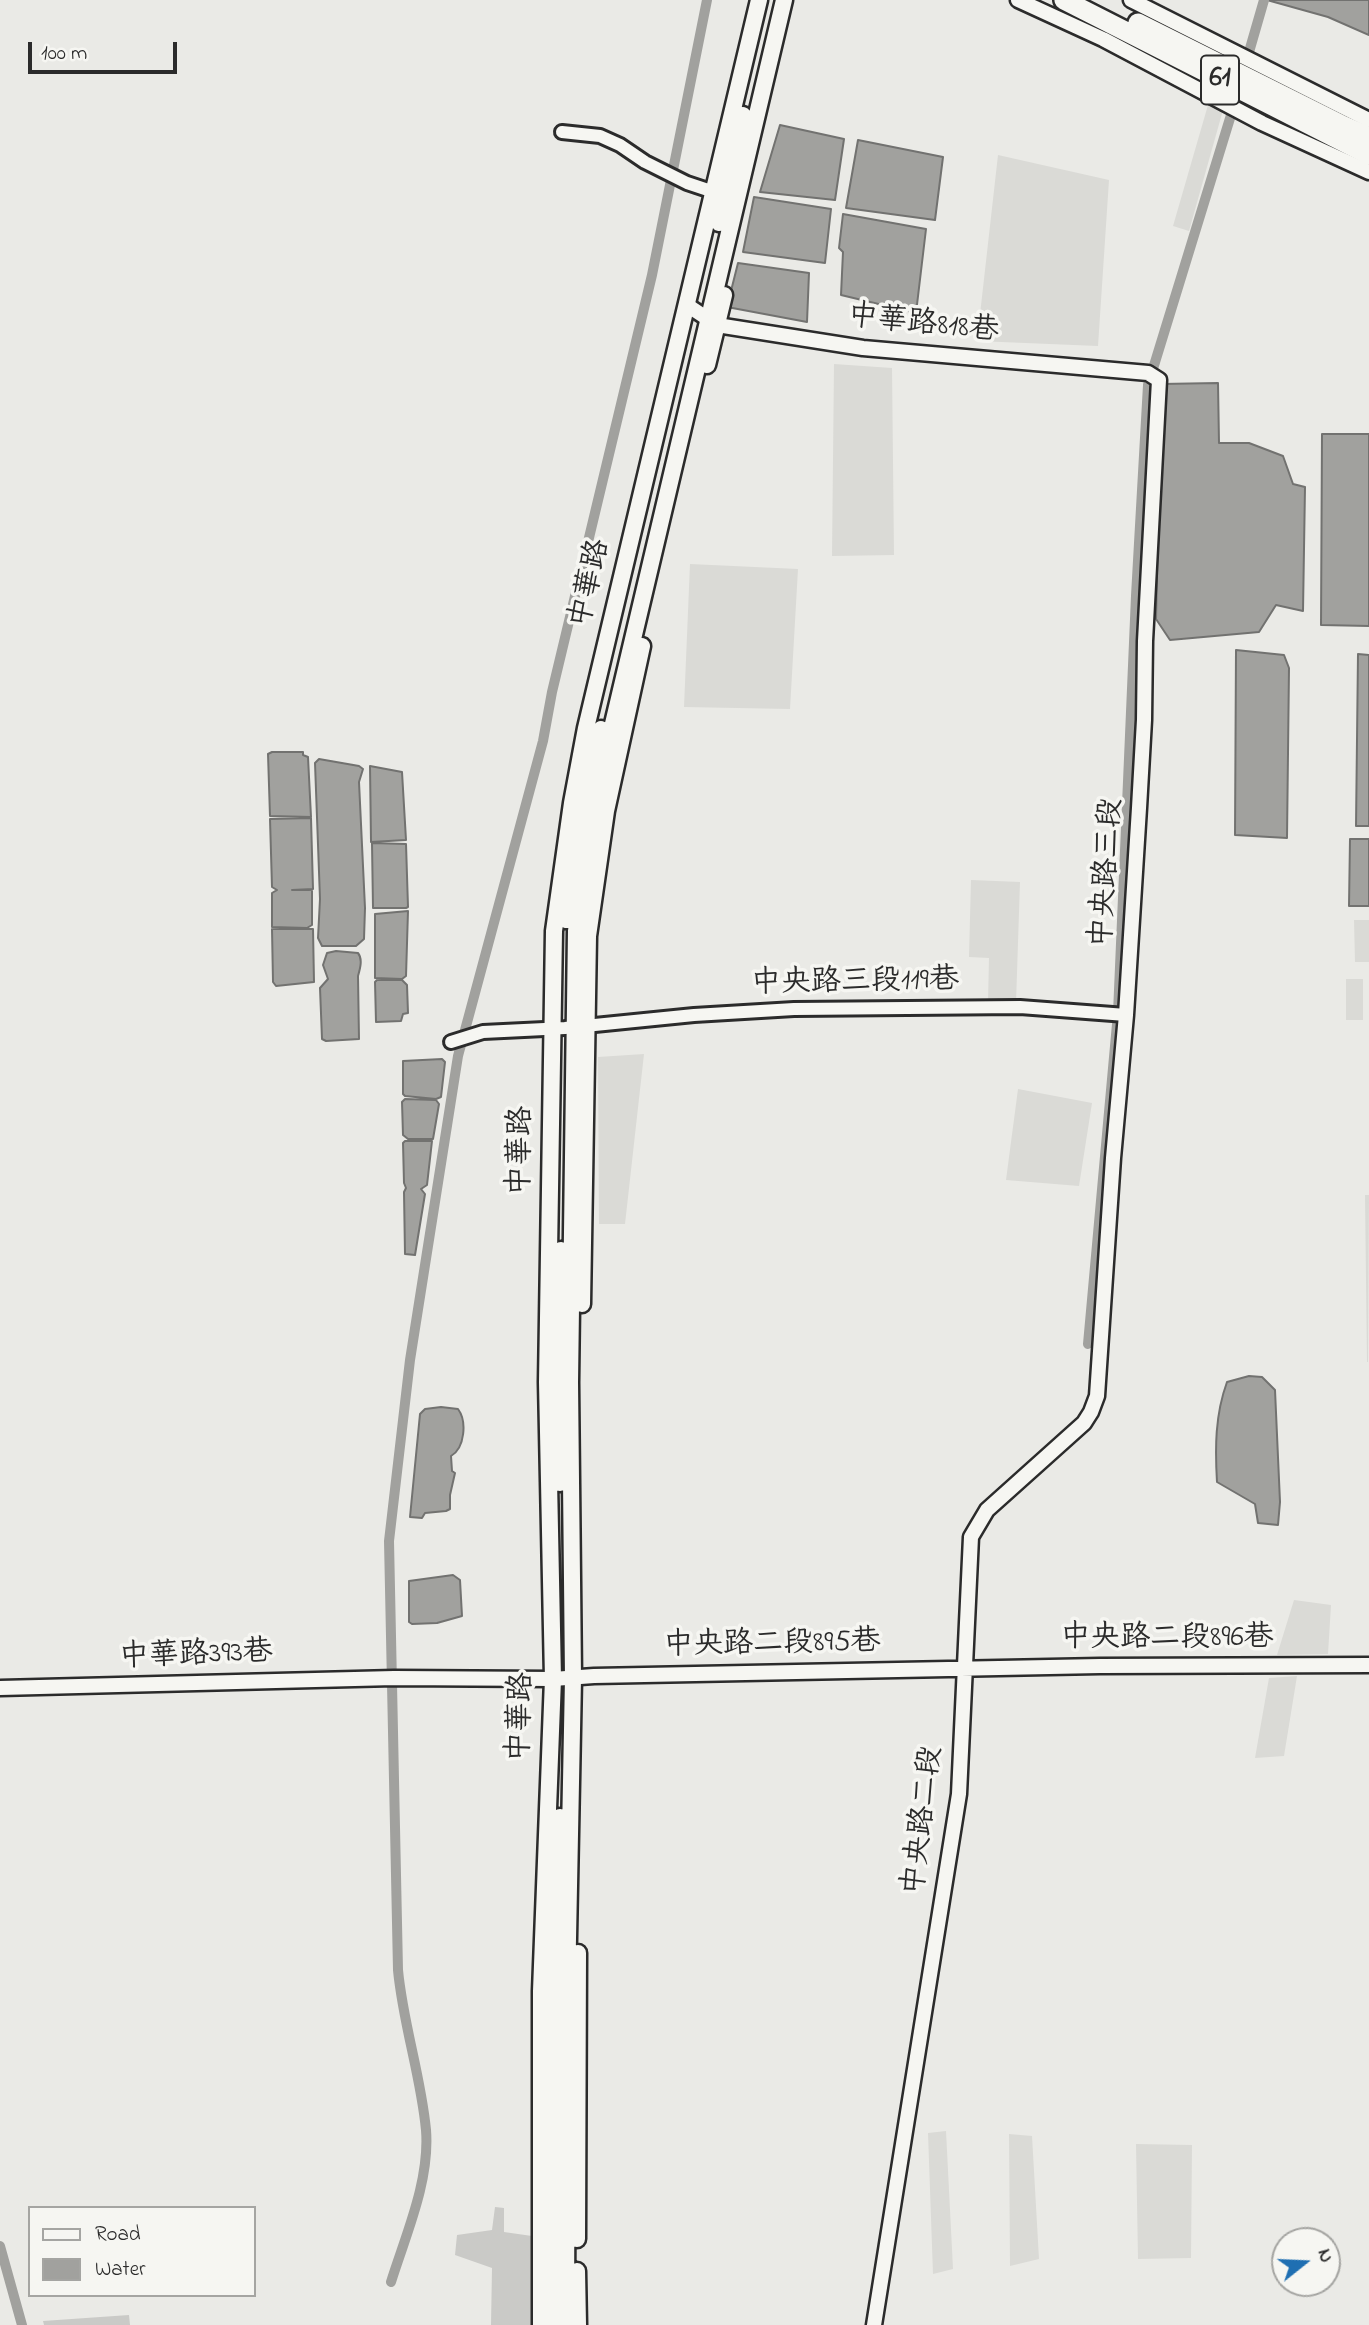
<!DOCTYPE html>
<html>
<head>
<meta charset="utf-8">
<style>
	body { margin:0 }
	#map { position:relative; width:1369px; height:2325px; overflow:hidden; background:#eaeae6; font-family:"Indie Flower",sans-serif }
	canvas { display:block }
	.legend { position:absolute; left:28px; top:2206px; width:228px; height:91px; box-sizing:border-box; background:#f6f6f2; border:2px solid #a5a5a2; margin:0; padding:9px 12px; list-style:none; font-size:21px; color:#2b2b2b }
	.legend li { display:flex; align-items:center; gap:14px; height:35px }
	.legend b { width:35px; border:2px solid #a5a5a2 }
	.north { position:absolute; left:1271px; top:2227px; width:70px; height:70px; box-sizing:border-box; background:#f6f6f2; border:2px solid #a5a5a2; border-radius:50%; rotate:72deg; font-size:19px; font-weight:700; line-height:28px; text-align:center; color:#2b2b2b }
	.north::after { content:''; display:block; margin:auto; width:24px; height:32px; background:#1f6fb2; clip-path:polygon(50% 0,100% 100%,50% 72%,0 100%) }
	.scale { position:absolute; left:28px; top:42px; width:149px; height:32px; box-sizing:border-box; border:4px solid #2b2b2b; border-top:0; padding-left:9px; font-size:21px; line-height:24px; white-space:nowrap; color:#2b2b2b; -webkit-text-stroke:5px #f6f6f2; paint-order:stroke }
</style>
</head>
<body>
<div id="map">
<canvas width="1369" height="2325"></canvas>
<ul class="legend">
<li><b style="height:9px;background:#f6f6f2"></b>Road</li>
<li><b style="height:19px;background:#a1a19e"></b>Water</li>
</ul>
<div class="north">N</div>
<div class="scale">100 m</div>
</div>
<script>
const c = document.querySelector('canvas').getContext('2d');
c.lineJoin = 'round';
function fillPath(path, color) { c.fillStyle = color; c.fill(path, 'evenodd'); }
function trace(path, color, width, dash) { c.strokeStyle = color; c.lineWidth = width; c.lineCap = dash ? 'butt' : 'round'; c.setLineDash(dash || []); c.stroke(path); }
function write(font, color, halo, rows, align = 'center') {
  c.font = font + ' "Indie Flower","LXGW WenKai TC",sans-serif'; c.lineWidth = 7; c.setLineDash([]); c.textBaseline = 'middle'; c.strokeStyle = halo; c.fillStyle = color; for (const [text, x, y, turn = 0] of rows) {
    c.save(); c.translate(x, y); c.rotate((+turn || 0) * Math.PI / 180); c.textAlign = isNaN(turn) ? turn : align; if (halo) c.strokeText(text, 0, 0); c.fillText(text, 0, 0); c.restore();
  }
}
fillPath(new Path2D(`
	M1208,105L1223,110L1189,231L1173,226Z
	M998,155L1109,180L1098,346L977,341Z
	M834,364L892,368L894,555L832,556Z
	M690,564L798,569L790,709L684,707Z
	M971,880L1020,882L1016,1003L988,1002L989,958L969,957Z
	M1354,920H1369V962H1355Z
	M1346,979H1363V1020H1346Z
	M644,1054L625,1224H599L598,1057Z
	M1018,1089L1092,1103L1079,1186L1006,1180Z
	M1365,1195H1369L1368,1362H1367Z
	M1294,1600L1331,1605L1328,1654L1277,1655Z
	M1297,1676L1284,1756L1255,1758L1269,1678Z
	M946,2131L953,2269L933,2274L928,2133Z
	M1009,2134L1032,2136L1039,2259L1010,2266Z
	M1136,2144L1192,2145L1191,2258L1138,2259Z`), '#dadad6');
fillPath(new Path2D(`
	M495,2207L504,2208V2232L532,2236V2325H491L492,2268L455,2255L457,2235L492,2230Z
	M129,2315L130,2325H44L43,2321Z`), '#cacac7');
const water = new Path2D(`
	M1267,0H1369V35L1328,17Z
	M780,125L844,139L835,200L760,192Z
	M858,140L943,157L935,220L846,208Z
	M754,197L831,209L825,263L743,252Z
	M843,214L926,229L916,313L841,295L843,252L839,248Z
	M738,263L809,273L807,322L727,307Z
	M1218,383L1219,443H1249L1283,456L1293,484L1305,487L1303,611L1276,605L1259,632L1170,640L1156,619L1161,384Z
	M1322,434H1369V626L1321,625Z
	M1236,650L1284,655L1289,668L1287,838L1235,835Z
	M1358,654L1369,655V826H1356Z
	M272,752H303V755L308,757L311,817L270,816L268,754Z
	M319,759L359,766L363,769L359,782L365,908L364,939L356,946H322L318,938L320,899L315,763Z
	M370,766L402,772L406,840L371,842Z
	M311,818L313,889L292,890H312V925L307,928L272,927V893L277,890L272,887L270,819Z
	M1350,839H1369V906H1349Z
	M372,843L406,844L408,907L406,908H373Z
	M408,911L406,976L402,979L375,978V914Z
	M272,929H313L314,982L276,986L273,982Z
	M336,951L358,953C363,959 360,969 358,976L359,1039L326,1041L322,1039L320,988L328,979L323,965L327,953Z
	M377,980H402L407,985L408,1013L403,1014L401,1021L376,1022L375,982Z
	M442,1059L445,1062L441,1097L436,1099L405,1096L403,1094V1061Z
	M405,1099L436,1100L439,1104L433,1139H408L403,1135L402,1102Z
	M405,1141H432L427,1185L421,1189L425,1194L415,1255L405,1254L404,1192L406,1188L404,1183L403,1143Z
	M1249,1376L1262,1377L1275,1390L1280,1502L1278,1525L1258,1523L1255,1504L1217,1482C1215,1448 1215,1415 1227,1382Z
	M441,1407L458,1409C467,1421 465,1448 451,1456L452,1471L455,1473L450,1495V1509L446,1511L425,1513L422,1518L410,1517L420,1414L425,1409Z
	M453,1575L460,1580L462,1616L437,1623L412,1624L409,1622V1581Z`);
fillPath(water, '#a1a19e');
trace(water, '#727270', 2);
trace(new Path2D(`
	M1249,52L1264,0
	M1088,1344L1118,1013L1136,596L1148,385L1231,115
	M0,2246L22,2325
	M391,2282C406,2234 430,2181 426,2130C421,2076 403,2024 398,1970L389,1541L410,1360L458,1056L543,741L552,692L652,275L707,0`), '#a1a19e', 10);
const minor = new Path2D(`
	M562,132L600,136L620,145L645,162L687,183L714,192
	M451,1042L483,1032L565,1028L694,1015L794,1009L1020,1007L1126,1015`);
const tertiary = new Path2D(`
	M1018,0L1103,39L1262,123L1369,172
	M1131,0L1369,120
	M687,305L717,325L863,348L1148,373L1159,380L1145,641L1144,720L1139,808L1126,1015L1113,1158L1097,1396L1091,1412L1084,1423L987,1510L971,1537L959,1794L874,2325
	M0,1688L394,1678L553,1679L594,1676L1100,1666L1369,1665`);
const secondary = new Path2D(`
	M719,223L743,115
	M707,365L724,295
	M566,920L583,806L601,729
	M582,1304L588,936L606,811L642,646
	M560,1483L558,1382L561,1250
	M577,2239L578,1953
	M577,2271L578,2325
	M541,2325V1991L553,1679L547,1382L554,931L572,803L586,728L759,0
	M552,2325L553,1990L560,1817
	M566,2325L567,1990L573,1678L570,1382L576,931L595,809L612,728L784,0`);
const trunk = new Path2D(`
	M1064,0L1369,155
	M1138,23L1344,126L1369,137`);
trace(minor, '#2b2b2b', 18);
trace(tertiary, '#2b2b2b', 19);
trace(secondary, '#2b2b2b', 21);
trace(trunk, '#2b2b2b', 24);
trace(minor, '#f6f6f2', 12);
trace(tertiary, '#f6f6f2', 14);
trace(secondary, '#f6f6f2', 16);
trace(trunk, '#f6f6f2', 19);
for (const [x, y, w] of [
	[1220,80,38]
]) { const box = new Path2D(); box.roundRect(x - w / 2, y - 24.5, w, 49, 5); c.fillStyle = '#f6f6f2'; c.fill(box); trace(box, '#2b2b2b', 2); }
write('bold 28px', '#2b2b2b', null, [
	["61",1220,80]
]);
write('30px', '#2b2b2b', '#f6f6f2', [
	["中華路818巷",923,326,6],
	["中華路",592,584,-77],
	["中央路三段",1109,873,-86],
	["中央路三段119巷",855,984,-1],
	["中華路",523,1151,-89],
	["中央路二段896巷",1167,1640],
	["中央路二段895巷",772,1646,-1],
	["中華路393巷",196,1657,-2],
	["中華路",523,1717,-88],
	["中央路二段",925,1821,-83]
]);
</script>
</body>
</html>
